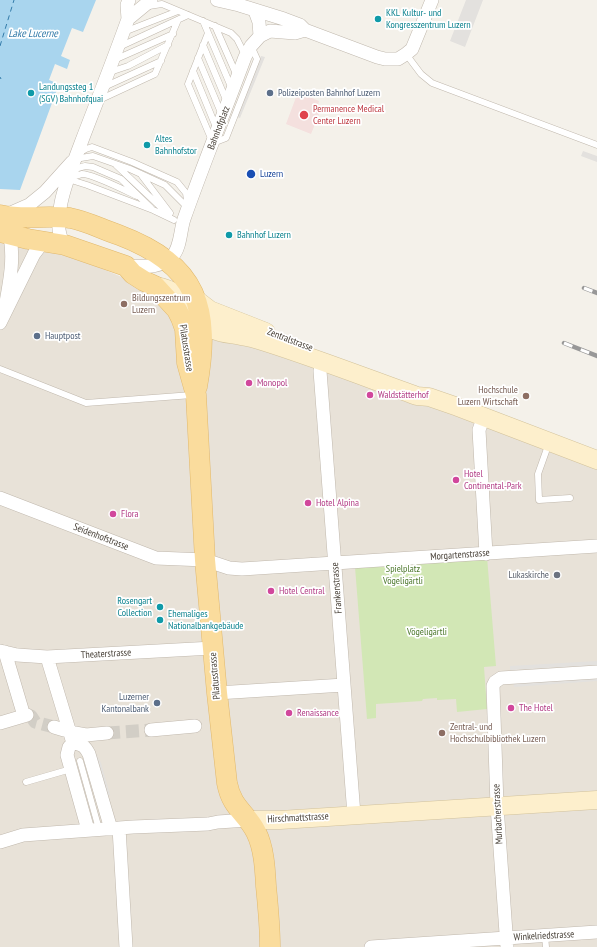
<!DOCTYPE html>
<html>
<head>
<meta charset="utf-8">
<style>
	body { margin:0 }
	canvas { display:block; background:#f4f1ea }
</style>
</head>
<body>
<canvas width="597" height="947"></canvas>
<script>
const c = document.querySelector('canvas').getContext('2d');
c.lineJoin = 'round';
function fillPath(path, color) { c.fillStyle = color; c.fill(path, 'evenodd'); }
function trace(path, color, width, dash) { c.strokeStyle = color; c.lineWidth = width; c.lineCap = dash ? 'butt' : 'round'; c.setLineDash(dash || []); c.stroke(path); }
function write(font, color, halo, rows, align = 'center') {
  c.font = font + ' "PT Sans Narrow",sans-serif'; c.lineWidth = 3.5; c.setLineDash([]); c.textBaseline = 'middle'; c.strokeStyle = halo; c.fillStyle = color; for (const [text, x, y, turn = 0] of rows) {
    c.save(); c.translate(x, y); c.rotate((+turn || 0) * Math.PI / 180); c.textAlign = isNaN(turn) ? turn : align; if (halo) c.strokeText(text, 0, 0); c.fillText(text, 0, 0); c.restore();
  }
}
fillPath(new Path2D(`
	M0,226L148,288L323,366L597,469V947H0Z`), '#e8e2d8');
fillPath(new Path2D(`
	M298,92L319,101L318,105L322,107L311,134L286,124Z`), '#f4e0de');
fillPath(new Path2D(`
	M487,557L496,666L484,667L487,709L457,712L456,699L437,700V698L423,699L422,701L376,704V718L367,719L355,567Z`), '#d2e7b5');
fillPath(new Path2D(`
	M466,0H483L465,47L450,41Z
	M261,56L265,57L240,118L237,117Z
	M583,151L597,156V162L581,156Z
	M597,661V665L510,670V666Z
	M597,676V681L514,687L513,682Z
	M95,752L101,763L110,795L104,796Z`), '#e3e1de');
fillPath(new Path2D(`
	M0,0H96L83,32L72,28L61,56L70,60L67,69L55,64L49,80L59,84L20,190L0,189Z`), '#a9d5ee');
trace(new Path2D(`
	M0,46L14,0
	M0,77L1,79`), '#337ba9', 1, [5, 4]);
trace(new Path2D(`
	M27,715L31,716L35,722L54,727
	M107,733L151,730`), '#d2cec6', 13, [13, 6]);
const lane = new Path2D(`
	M149,6L162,4L231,33L237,39L245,55
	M203,21L232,89
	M215,26L237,76
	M124,32L178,11
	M208,33L188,84L213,143L226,138L257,59L252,48
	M203,45L227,102
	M119,47L188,15
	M406,54L421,74L432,83L597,145
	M198,58L222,115
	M114,60L173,34
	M193,71L216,127
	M110,72L128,66L168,45
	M104,87L161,61
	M99,100L155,74L178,20
	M79,153L86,149L92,147L132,162L177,182L186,193L187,201
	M75,159L93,156L130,169L165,185L188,208
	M116,165L169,215
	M73,173L78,168L85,166L93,167L121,179L151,208
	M142,176L170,213
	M68,179L87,185L153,210L174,220
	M70,179C73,177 77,175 82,174C93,174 126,191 137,196
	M0,369L86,403L192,395
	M549,443L538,474L539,500L570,498
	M80,761L99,829
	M26,782L71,769
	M545,936L546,947`);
const street = new Path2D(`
	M217,0L239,5L284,19L300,25L305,30L377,57L385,59H398L406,54L412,49L432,0
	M128,19L151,0
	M260,36L270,31L295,33L305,30
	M65,245C56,234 58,217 61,203C65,183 74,162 81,143C97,101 113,61 128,19L127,5L129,0
	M126,266C143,266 159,269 172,257C181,247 180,231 184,219C203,165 225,111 245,57L251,46L260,36L259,22L255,11
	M4,314C8,289 15,262 10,237C9,230 6,223 4,216L29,205L45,192L72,162
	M0,323L34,254L43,242
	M322,361L320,371L354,815
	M484,416L479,430L486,554
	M0,498L156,558L205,560L229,568L242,569L597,546
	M0,651L17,655L47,657L213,648
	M5,652L24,716
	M47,657L73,743
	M217,693L344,685
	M0,723L27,715
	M54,727L64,730
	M151,730L195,726
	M75,733L86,735L107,733
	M119,828L126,947
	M88,830L67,755L69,747L73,743C82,744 85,746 89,754L111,829
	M0,842L23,835L133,827L208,824L218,822L248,820
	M371,947L597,932
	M507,947L497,806L493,686L495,682L501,678L597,672`);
const secondary = new Path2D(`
	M155,286C190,291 188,318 214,330C223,334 232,334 241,336C250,337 259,340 268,343C318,359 367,378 417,396L429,397L458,407L597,460
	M197,300L210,310L266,332
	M248,820H280L597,800`);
const primary = new Path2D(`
	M0,215C23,220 47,215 70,218C87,221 103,230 119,235C198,265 211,308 197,387
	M0,232L28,239L65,245L126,266L133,274L144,281L155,286L177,310L181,318L185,329L187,363L196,395L205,560L217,693L227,783C232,809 246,812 256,832C264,848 265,868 266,886C268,906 270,927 270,947`);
trace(lane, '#c0b8ad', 7);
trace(street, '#c0b8ad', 14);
trace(secondary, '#d2c29b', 19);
trace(primary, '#e0b86d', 21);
trace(lane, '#fff', 6);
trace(street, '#fff', 13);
trace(secondary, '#fdefcc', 18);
trace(primary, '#fadc9d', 20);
const rail = new Path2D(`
	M584,288L597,293
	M564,343L597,356`);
trace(rail, '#989898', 4.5);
trace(rail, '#fff', 3, [9]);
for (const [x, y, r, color] of [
	[378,19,4,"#0f9aa8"],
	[31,93,4,"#0f9aa8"],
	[270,93,4,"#5c6f8a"],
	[304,115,5,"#e0444e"],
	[147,145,4,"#0f9aa8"],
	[251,174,5,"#1a4fb4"],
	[229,235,4,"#0f9aa8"],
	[124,304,4,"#8d6e63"],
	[37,336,4,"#5c6f8a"],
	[249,383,4,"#d1479c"],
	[370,395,4,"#d1479c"],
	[526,396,4,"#8d6e63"],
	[456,480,4,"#d1479c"],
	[308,503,4,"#d1479c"],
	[113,514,4,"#d1479c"],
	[557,575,4,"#6b7280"],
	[271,591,4,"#d1479c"],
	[160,607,4,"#0f9aa8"],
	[160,620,4,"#0f9aa8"],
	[157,703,4,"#5c6f8a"],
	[511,708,4,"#d1479c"],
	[289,713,4,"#d1479c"],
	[442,733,4,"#8d6e63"]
]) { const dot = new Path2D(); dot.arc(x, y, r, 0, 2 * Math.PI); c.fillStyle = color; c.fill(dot); trace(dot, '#fff', 1.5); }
write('10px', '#0d838f', '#fff', [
	["KKL Kultur- und",386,13],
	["Kongresszentrum Luzern",386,25],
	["Landungssteg 1",39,87],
	["(SGV) Bahnhofquai",39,99],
	["Altes",155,139],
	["Bahnhofstor",155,151],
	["Bahnhof Luzern",237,235],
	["Rosengart",152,601,"right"],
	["Collection",152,613,"right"],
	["Ehemaliges",168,614],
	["Nationalbankgebäude",168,626]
], 'left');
write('10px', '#4e5e75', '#fff', [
	["Polizeiposten Bahnhof Luzern",278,93],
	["Hauptpost",45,336],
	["Luzerner",149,697,"right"],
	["Kantonalbank",149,709,"right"]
], 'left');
write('10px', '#be3a42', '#fff', [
	["Permanence Medical",313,109],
	["Center Luzern",313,121]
], 'left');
write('10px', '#484138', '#fff', [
	["Bahnhofplatz",219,128,-69],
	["Zentralstrasse",290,340,21],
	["Pilatusstrasse",186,348,81],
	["Seidenhofstrasse",101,537,21],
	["Morgartenstrasse",460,555,-4],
	["Frankenstrasse",337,588,-94],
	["Theaterstrasse",106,654,-3],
	["Pilatusstrasse",215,676,-95],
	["Murbacherstrasse",498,814,-93],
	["Hirschmattstrasse",298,818,-3],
	["Winkelriedstrasse",544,936,-3]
]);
write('10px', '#164399', '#fff', [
	["Luzern",260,174]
], 'left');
write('10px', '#785e54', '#fff', [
	["Bildungszentrum",132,298],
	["Luzern",132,310],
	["Hochschule",518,390,"right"],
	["Luzern Wirtschaft",518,402,"right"],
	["Zentral- und",450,727],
	["Hochschulbibliothek Luzern",450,739]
], 'left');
write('10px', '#b23c85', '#fff', [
	["Monopol",257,383],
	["Waldstätterhof",378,395],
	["Hotel",464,474],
	["Continental-Park",464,486],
	["Hotel Alpina",316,503],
	["Flora",121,514],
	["Hotel Central",279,591],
	["The Hotel",519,708],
	["Renaissance",297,713]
], 'left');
write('10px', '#4d782d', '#fff', [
	["Spielplatz",403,569],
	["Vögeligärtli",403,581],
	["Vögeligärtli",427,632]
]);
write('10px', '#5b616d', '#fff', [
	["Lukaskirche",549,575]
], 'right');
write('italic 11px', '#337ba9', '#fff', [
	["Lake Lucerne",33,34]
]);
</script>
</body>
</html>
